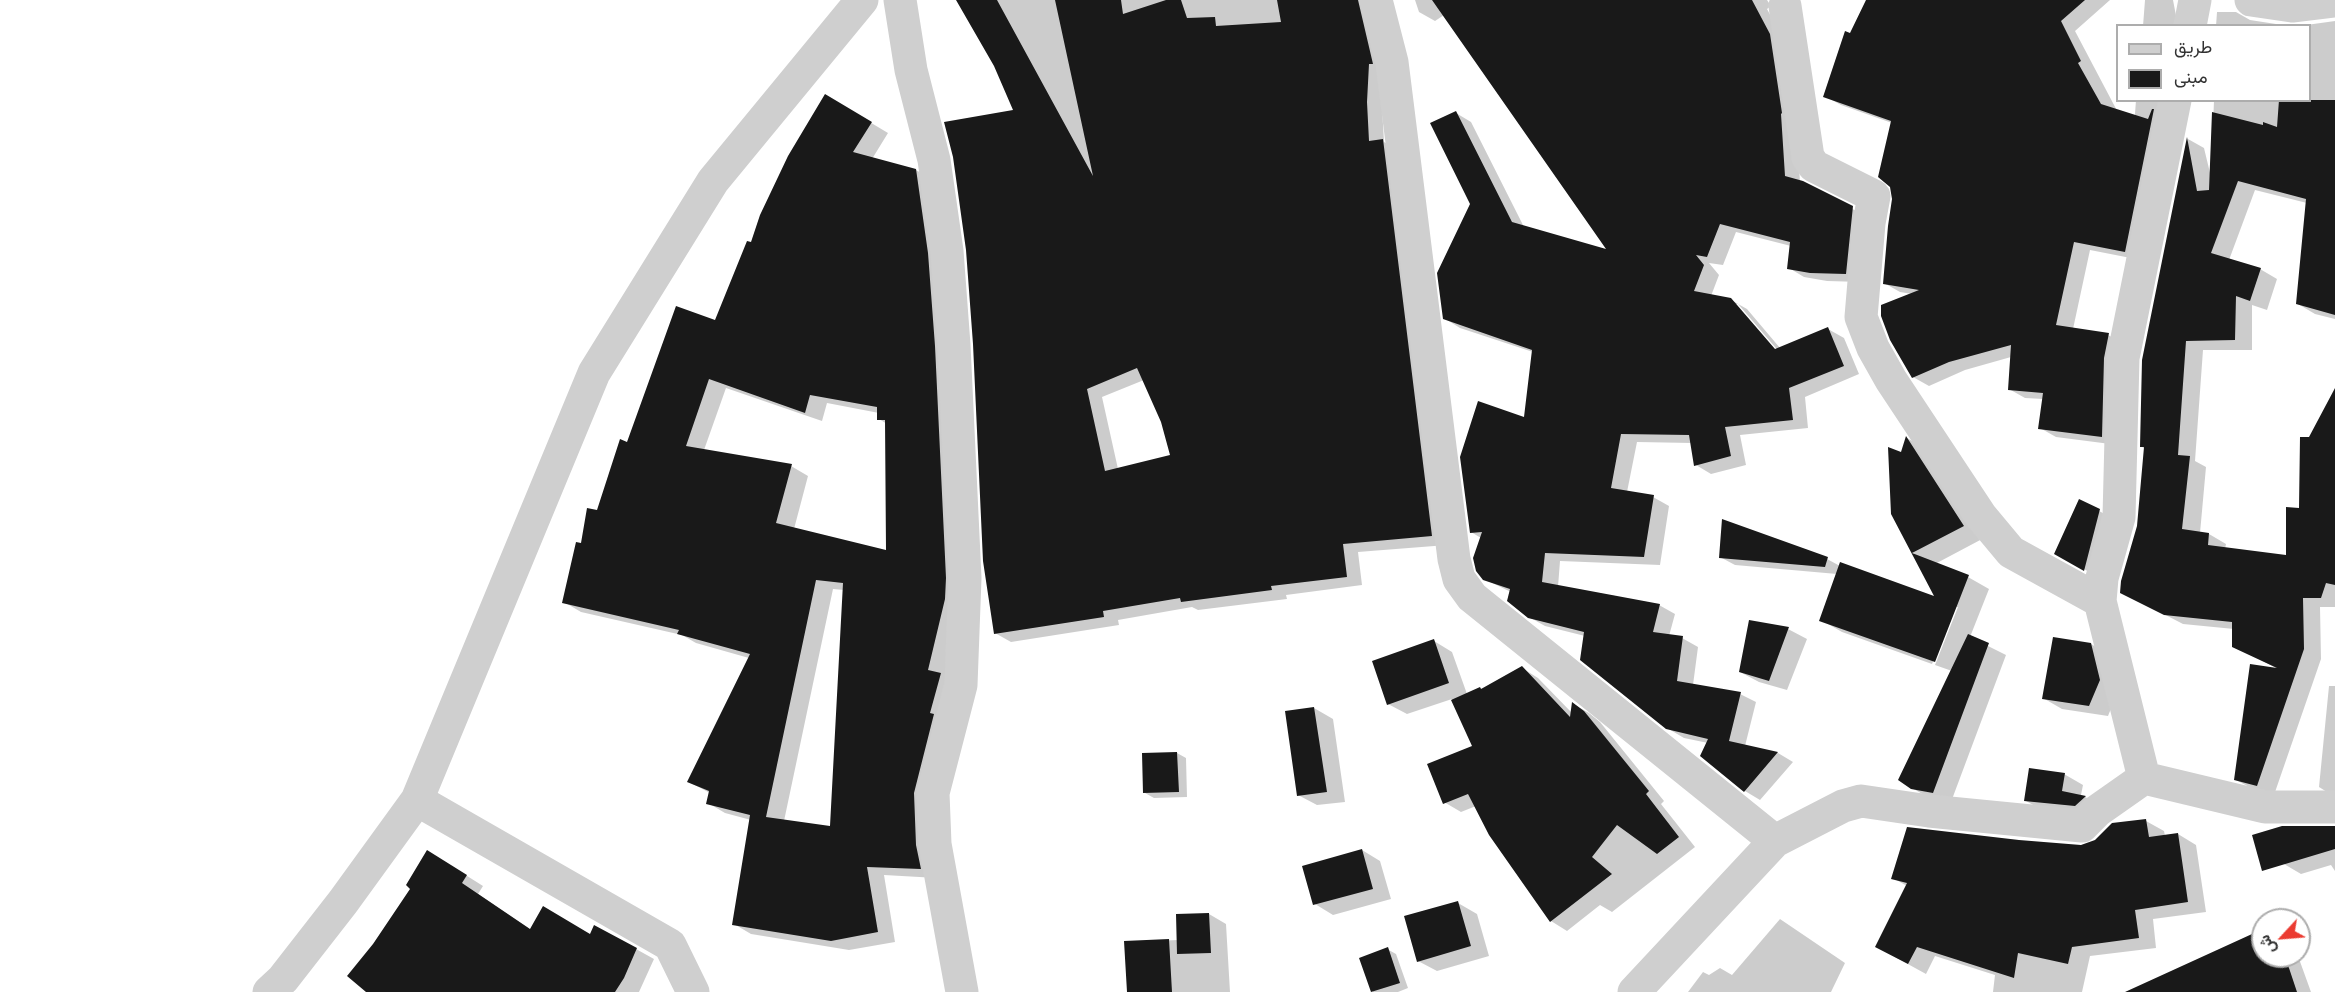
<!DOCTYPE html>
<html>
<head>
<meta charset="utf-8">
<style>
	body { margin:0 }
	#map { position:relative; width:2335px; height:992px; overflow:hidden; background:#fff; font-family:Quicksand,Vazirmatn,sans-serif }
	canvas { display:block }
	.legend { position:absolute; left:2116px; top:24px; width:195px; height:78px; box-sizing:border-box; background:#fff; border:2px solid #adadad; margin:0; padding:8px 10px; list-style:none; font-size:18px; color:#323232 }
	.legend li { display:flex; align-items:center; gap:12px; height:30px }
	.legend b { width:30px; border:2px solid #adadad }
	.north { position:absolute; left:2251px; top:908px; width:60px; height:60px; box-sizing:border-box; background:#fff; border:2px solid #adadad; border-radius:50%; rotate:244deg; font-size:16px; font-weight:700; line-height:24px; text-align:center; color:#323232 }
	.north::after { content:''; display:block; margin:auto; width:21px; height:27px; background:#eb3b31; clip-path:polygon(50% 0,100% 100%,50% 72%,0 100%) }
</style>
</head>
<body>
<div id="map">
<canvas width="2335" height="992"></canvas>
<ul class="legend">
<li><b style="height:8px;background:#cfcfcf"></b>طريق</li>
<li><b style="height:16px;background:#191919"></b>مبنى</li>
</ul>
<div class="north">ش</div>
</div>
<script>
const c = document.querySelector('canvas').getContext('2d');
c.lineJoin = 'round';
function fillPath(path, color) { c.fillStyle = color; c.fill(path, 'evenodd'); }
function trace(path, color, width, dash) { c.strokeStyle = color; c.lineWidth = width; c.lineCap = dash ? 'butt' : 'round'; c.setLineDash(dash || []); c.stroke(path); }
fillPath(new Path2D(`
	M957,0H1376L1384,142L1398,150L1447,545L1358,552L1362,585L1286,595L1287,599L1198,610L1192,607L1118,620L1119,625L1011,642L995,633L1015,111L995,65ZM1144,380L1162,421L1172,456L1118,469L1102,397Z
	M1415,0H1767L1771,6L1767,9L1786,44L1796,122L1800,182L1868,217L1861,282L1827,281L1804,277L1789,268L1791,246L1736,232L1723,265L1709,263L1719,275L1711,296L1731,300L1747,309L1780,348L1828,329L1844,338L1859,374L1805,397L1808,428L1740,435L1746,465L1711,474L1696,465L1692,443L1637,442L1627,492L1653,497L1669,506L1660,565L1560,561L1558,587L1659,605L1675,614L1669,636L1682,638L1698,647L1693,685L1740,694L1756,702L1745,746L1778,753L1793,762L1760,800L1745,791L1708,743L1684,738L1667,728L1585,636L1545,626L1529,617L1511,592L1484,579L1481,538L1471,532L1525,420L1533,352L1460,328L1444,318L1471,204L1456,113L1471,122L1524,227L1610,251L1444,15L1435,21L1419,12ZM1734,304H1738L1781,354L1778,356Z
	M1868,0H2110L2075,31L2133,141L2136,100H2175L2141,260L2090,250L2073,329L2108,335L2124,344L2118,445L2056,437L2040,428L2043,399L2025,398L2009,389L2011,357L1965,370L1929,386L1913,377L1912,294L1900,292L1884,283L1894,199L1892,123L1841,105L1825,96Z
	M2145,0H2173L2178,26H2143Z
	M2217,12H2236L2250,20L2289,26H2216Z
	M2335,21V319L2315,314L2298,304L2307,203L2255,190L2229,260L2260,269L2277,279L2267,310L2252,305V350H2203L2195,461L2206,467L2200,533L2209,534L2226,544L2225,549L2288,556L2300,509L2310,438L2335,391V607H2320L2321,659L2274,795L2253,789L2236,780L2278,669L2234,646V629L2183,624L2121,592L2138,527L2145,449L2141,446L2143,360L2188,139L2204,148L2211,177L2214,100H2310V26H2299Z
	M843,106L888,133L872,159L916,170L933,180L963,589L937,878L884,875L895,942L849,950L751,934L734,924L751,820L725,813L708,803L710,793L689,782L749,658L696,643L682,635L581,612L564,602L582,545L628,444L716,321L752,244ZM726,388L822,421L827,403L879,413V419L887,424V552L794,529L808,476L791,466L704,450ZM833,589L844,590L831,828L784,821Z
	M1907,438L1927,450L1984,538L1935,564L1968,577L1989,589L1970,637L2006,655L1951,802L1931,799L1912,788L1952,671L1935,665L1958,607H1955L1932,664L1842,632L1821,620L1837,574L1735,565L1720,557L1827,559L1840,566L1937,599L1893,514Z
	M2080,501L2118,521L2103,580L2056,553Z
	M1750,622L1788,629L1807,639L1787,690L1759,682L1740,672Z
	M1434,641L1452,652L1467,694L1480,688L1483,690L1522,668L1538,678L1572,713L1573,704L1589,713L1600,722L1664,801L1661,804L1695,847L1612,912L1600,905L1567,931L1551,921L1476,806L1461,812L1444,802L1474,747L1452,699L1407,714L1388,704Z
	M2091,644L2109,655L2118,691L2108,716L2062,709L2043,698Z
	M2329,686H2335V797L2319,787Z
	M1314,708L1333,719L1345,802L1317,805L1298,795Z
	M1177,753L1186,758L1187,797L1154,798L1145,793Z
	M2064,774L2083,785L2081,795L2103,806L2094,816L2044,811L2026,801Z
	M2146,821L2164,831L2165,836L2178,834L2196,845L2206,912L2153,919L2156,948L2090,956L2082,992H1993L1995,975L1935,956L1926,974L1895,957L1907,886L1893,878L2018,842L2081,846Z
	M2335,827V871L2331,865L2301,874L2284,864Z
	M1362,850L1380,861L1391,899L1333,915L1315,904Z
	M445,862L483,886L478,894L531,930L591,936L636,949L654,959L639,992H369Z
	M1458,903L1477,914L1489,956L1437,971L1418,961Z
	M1209,914L1226,924L1230,992H1128L1126,942L1178,940Z
	M1780,919L1845,963L1831,992H1688L1703,972L1709,975L1720,968L1732,975Z
	M2263,931V956H2298L2311,992H2143Z
	M1387,949L1396,954L1408,988L1398,992H1373L1361,959Z`), '#0003');
fillPath(new Path2D(`
	M956,0H997L1093,176L1055,0H1121L1123,14L1166,0H1181L1187,18L1215,17L1216,26L1281,22L1277,0H1358L1373,64H1369L1367,102L1369,141L1383,139L1432,536L1343,544L1347,577L1271,586L1272,590L1181,602L1180,598L1103,611L1104,617L994,634L983,561L973,344L966,250L953,157L944,122L1013,110L994,66ZM1137,368L1161,422L1170,455L1105,471L1087,389Z
	M1432,0H1752L1770,34L1782,113L1781,114L1785,176L1803,181L1853,206L1846,274L1810,273L1787,269L1790,242L1720,224L1707,257L1696,255L1704,265L1694,291L1731,298L1775,349L1828,327L1844,366L1789,388L1793,420L1725,427L1731,456L1694,466L1689,435L1621,434L1611,488L1654,495L1644,557L1545,553L1542,582L1660,604L1653,632L1683,636L1677,681L1741,692L1729,741L1778,752L1744,792L1700,756L1708,739L1666,729L1580,660L1584,632L1528,618L1507,601L1510,589L1483,580L1476,571L1473,558L1482,532L1470,533L1460,457L1478,401L1524,417L1532,350L1443,319L1437,273L1470,204L1430,123L1456,111L1512,222L1606,249Z
	M1866,0H2085L2061,21L2081,61L2078,63L2101,104L2148,119L2152,109H2154L2125,252L2074,242L2056,325L2109,333L2104,358L2102,437L2038,429L2043,393L2008,390L2011,345L1949,362L1912,378L1890,340L1881,316V305L1919,290L1883,284L1888,226L1892,199L1890,187L1878,177L1891,121L1823,97L1845,31L1850,33Z
	M825,94L872,122L853,152L916,169L928,253L935,346L946,578L945,599L928,670L941,673L930,713L934,714L914,793L916,845L921,869L867,867L878,932L831,941L732,925L750,815L706,804L709,791L687,782L750,654L677,634L679,630L562,603L576,542L581,543L587,508L597,510L620,439L627,442L676,306L715,320L747,241L751,242L760,215L788,156ZM709,379L805,413L810,395L877,407V420H885L886,550L776,523L792,464L686,446ZM816,580L843,583L830,826L766,817Z
	M2279,100H2335V315L2296,304L2306,199L2238,181L2211,253L2261,268L2250,301L2236,296L2235,340L2186,341L2178,455L2190,456L2182,529L2209,533L2208,545L2286,555V507L2299,508L2300,437H2309L2335,388V585L2326,583L2321,598H2303L2304,649L2257,786L2234,780L2250,664L2277,668L2232,647V622L2164,615L2120,593L2121,581L2137,526L2144,447H2140L2142,360L2187,137L2197,191L2209,190L2212,112L2263,125V122L2277,127Z
	M1906,436L1964,526L1912,553L1969,575L1935,662L1819,621L1840,562L1934,596L1891,514L1888,447L1901,452Z
	M2079,499L2100,509L2084,571L2054,554Z
	M1722,519L1828,557L1825,567L1719,558Z
	M1749,620L1789,627L1769,681L1739,672Z
	M1968,634L1989,643L1933,793L1911,789L1898,780Z
	M2053,637L2091,643L2100,680L2089,706L2042,699Z
	M1434,639L1449,683L1387,705L1372,661Z
	M1522,666L1570,717L1572,702L1584,711L1649,791L1646,794L1679,837L1657,854L1617,825L1592,857L1612,874L1550,922L1489,835L1468,794L1443,804L1427,764L1472,746L1451,700L1480,687L1481,689Z
	M1314,707L1327,792L1297,796L1285,711Z
	M1177,752L1179,792L1143,793L1142,753Z
	M2029,768L2065,773L2062,791L2086,796L2075,806L2024,801Z
	M2146,819L2149,837L2178,833L2188,902L2135,910L2139,938L2072,947L2068,964L2018,953L2014,978L1917,947L1908,964L1875,947L1907,883L1891,879L1907,827L2019,840L2081,845L2095,840L2112,823Z
	M2282,826H2335V849L2262,871L2252,835Z
	M1362,849L1373,889L1313,905L1302,866Z
	M427,850L467,875L462,883L530,929L543,906L590,934L594,925L637,948L624,978L615,992H366L347,976L373,944L410,889L406,885Z
	M1458,901L1471,946L1417,962L1404,916Z
	M1209,913L1211,953L1177,954L1176,914Z
	M2263,929V956H2285L2297,992H2125Z
	M1169,939L1172,992H1127L1124,941Z
	M1388,947L1400,983L1371,992L1359,958Z`), '#191919');
trace(new Path2D(`
	M900,0L911,70L934,160L947,251L954,345L965,578L961,685L933,793L935,844L962,992
	M1376,0L1392,62L1454,559L1459,579L1472,597L1775,841
	M2251,0L2292,6L2335,1
	M1785,6L1808,157L1814,166L1874,196L1869,223L1861,317L1873,348L1891,380L1981,516L2011,552L2100,601
	M2190,26L2195,0
	M2175,100L2123,358L2119,517L2102,578L2100,601L2144,778L2265,807H2335
	M417,800L670,945L693,992
	M269,992L283,979L343,902L417,800L594,373L713,181L862,0
	M1634,992L1775,841L1843,806L1861,801L1929,811L2082,826L2097,811L2144,778`), '#cfcfcf', 33);
</script>
</body>
</html>
